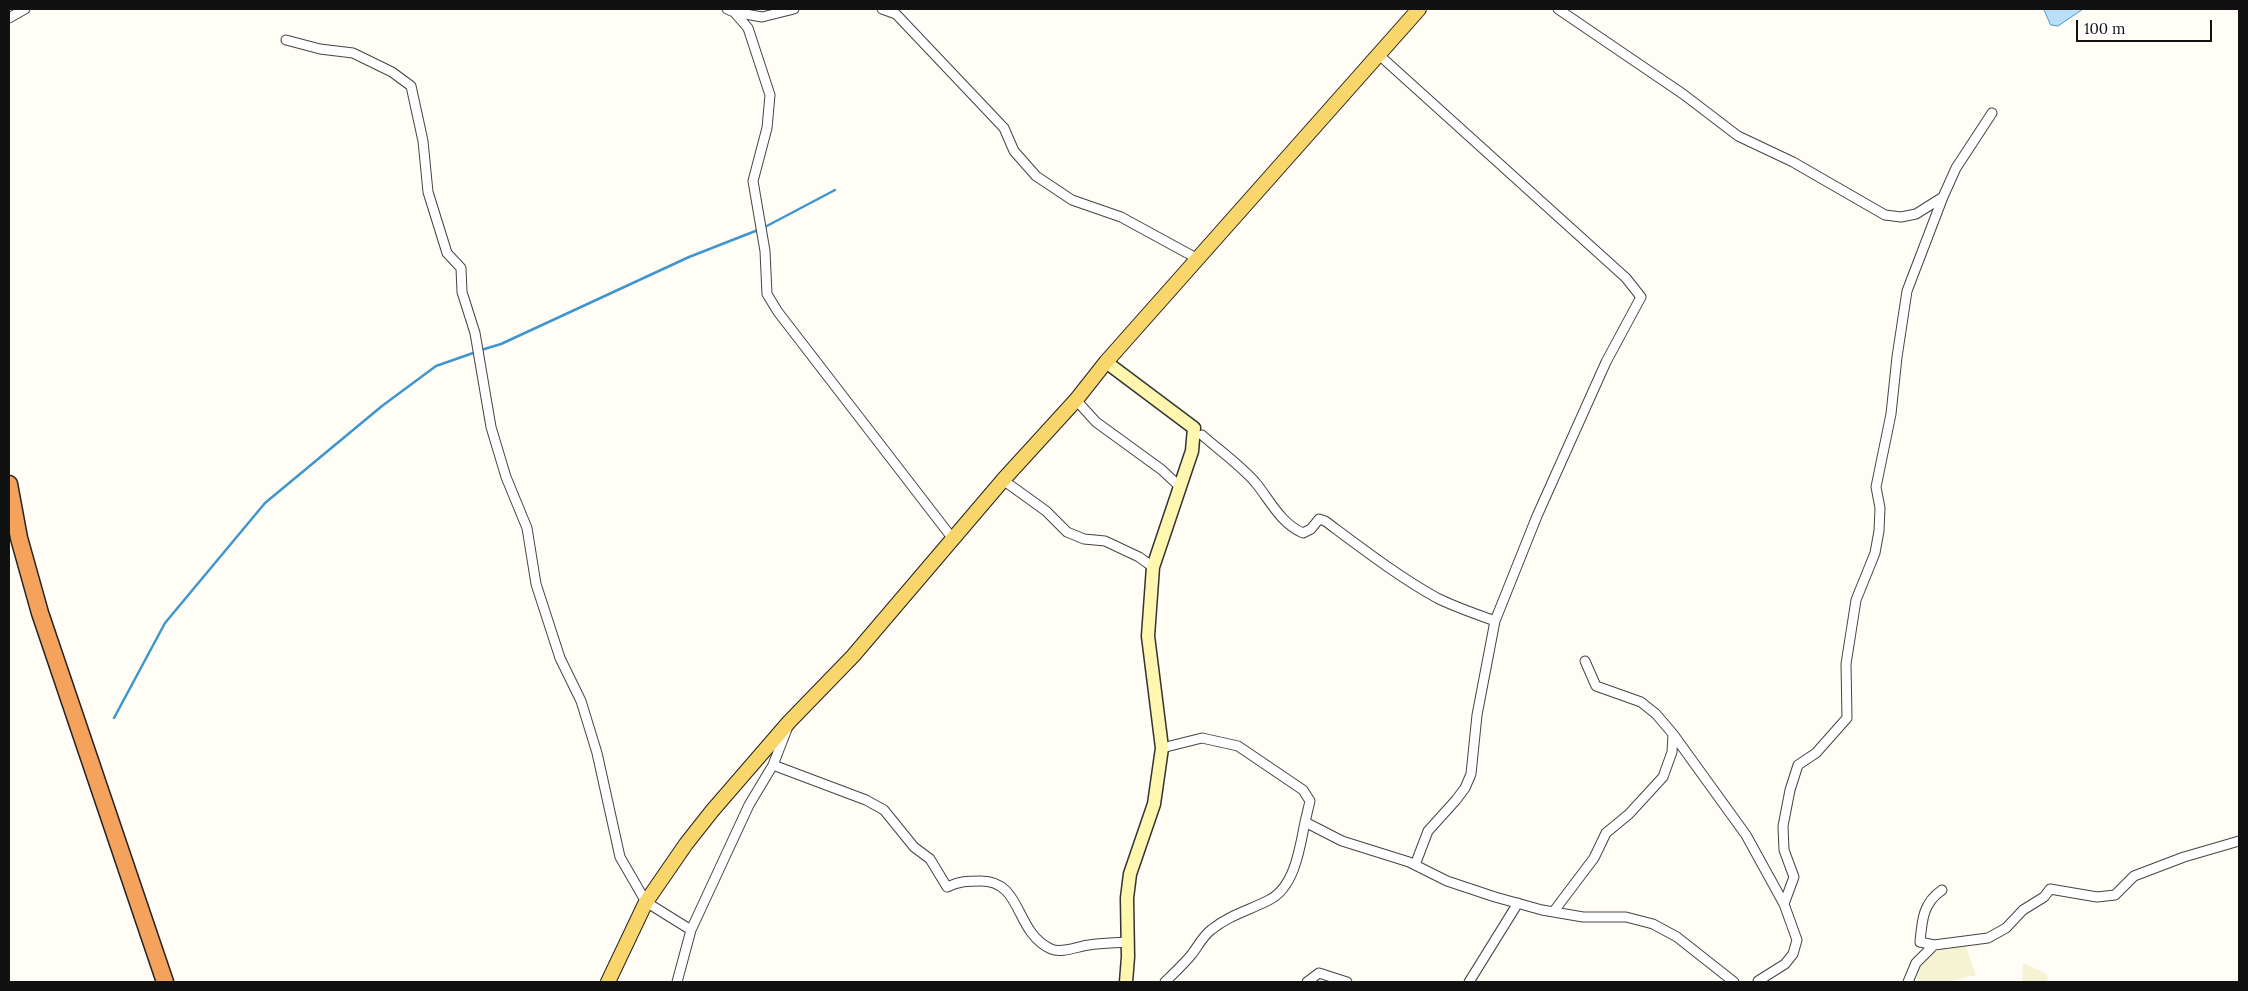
<!DOCTYPE html>
<html>
<head>
<meta charset="utf-8">
<style>
	body { margin:0 }
	#map { position:relative; width:2248px; height:991px; overflow:hidden; background:#fffdf5; font-family:Lora,serif }
	canvas { display:block }
	.frame { position:absolute; inset:0; border:10px solid #111; pointer-events:none }
	.scale { position:absolute; left:2076px; top:20px; width:136px; height:22px; box-sizing:border-box; border:2px solid #111; border-top:0; padding-left:6px; font-size:15px; line-height:18px; white-space:nowrap; color:#111; -webkit-text-stroke:4px #fff; paint-order:stroke }
</style>
</head>
<body>
<div id="map">
<canvas width="2248" height="991"></canvas>
<div class="frame"></div>
<div class="scale">100 m</div>
</div>
<script>
const c = document.querySelector('canvas').getContext('2d');
c.lineJoin = 'round';
function fillPath(path, color) { c.fillStyle = color; c.fill(path, 'evenodd'); }
function trace(path, color, width, dash) { c.strokeStyle = color; c.lineWidth = width; c.lineCap = dash ? 'butt' : 'round'; c.setLineDash(dash || []); c.stroke(path); }
fillPath(new Path2D(`
	M1964,941L1976,975L1947,982H1917L1918,965L1933,952Z
	M2023,963L2047,974L2048,982H2022Z`), '#f6f3d4');
const water = new Path2D(`
	M2044,9H2083L2058,26L2051,25Z`);
fillPath(water, '#b9e0f7');
trace(water, '#3f96cf', 1);
trace(new Path2D(`
	M763,228L835,190
	M481,350L501,344L689,257L758,230
	M114,718L165,623L265,503L382,406L436,366L476,352`), '#3f96cf', 2.5);
const street = new Path2D(`
	M727,9L734,12L748,28L770,95L767,128L753,181L765,251L767,294L778,312L953,539
	M882,9L896,14L1004,128L1014,151L1036,176L1072,200L1121,217L1198,259
	M1558,9L1683,94L1738,136L1793,162L1885,215L1901,217L1916,214L1943,197L1956,168L1992,113
	M734,12L762,17L794,9
	M9,18L25,9
	M286,40L320,49L353,53L392,72L411,86L423,141L428,192L447,253L461,268L462,292L475,333L491,427L506,477L527,528L536,584L560,658L581,701L597,753L620,857L646,902L691,930
	M1378,54L1626,278L1641,297L1606,362L1537,516L1495,621L1477,715L1471,774L1465,788L1456,800L1428,831L1415,865
	M1076,400L1096,422L1162,470L1180,487
	M1202,435C1219,450 1240,465 1255,482C1270,500 1280,523 1303,533L1311,529L1319,519L1325,521C1360,547 1399,577 1437,598C1455,607 1476,614 1495,621
	M1003,480L1046,511L1067,532L1084,539L1105,541L1139,557L1153,567
	M1673,734L1746,835L1784,904L1797,940L1793,954L1785,964L1758,981
	M1162,748L1202,738L1238,746L1303,790L1310,801L1305,822L1342,841L1409,862L1447,881L1495,897L1542,910L1583,917H1626L1653,924L1677,937L1734,982
	M773,765L866,800L884,810L914,847L930,859L947,887C959,881 968,881 981,881C1023,881 1014,932 1051,949C1062,954 1078,946 1089,945C1102,943 1115,943 1127,942
	M1784,904L1794,877L1784,850L1783,826L1790,790L1798,765L1816,753L1847,718L1846,664L1856,600L1875,553L1879,531L1880,508L1876,487L1891,414L1897,357L1907,291L1943,197
	M1554,911L1594,858L1606,833L1629,814L1663,777L1672,752L1673,734L1656,714L1641,702L1596,686L1585,661
	M1934,945L1988,938L2006,928L2023,910L2044,897L2050,889L2097,897L2115,895L2134,876L2184,857L2239,841
	M677,982L691,930L749,805L773,765L787,729
	M1165,982C1174,973 1184,964 1192,954C1198,946 1203,936 1211,930C1229,915 1250,910 1269,900C1295,887 1300,847 1305,822
	M1307,982L1319,973L1347,982
	M1469,982L1518,903
	M1908,982L1916,963L1934,945L1920,942C1922,920 1923,903 1942,890`);
const secondary = new Path2D(`
	M1106,362L1194,428L1192,451L1153,567L1148,636L1162,748L1154,804L1130,874L1127,898L1128,957L1126,982`);
const primary = new Path2D(`
	M608,982L646,902L686,844L712,811L789,722L853,656L1003,480L1076,400L1106,362L1419,9`);
const highway = new Path2D(`
	M9,484L19,538L40,613L165,982`);
trace(street, '#444', 11);
trace(secondary, '#333', 15);
trace(primary, '#222', 16);
trace(highway, '#222', 19);
trace(street, '#fff', 9);
trace(secondary, '#fff6b0', 12);
trace(primary, '#f9d66b', 14);
trace(highway, '#f5a25d', 16);
</script>
</body>
</html>
